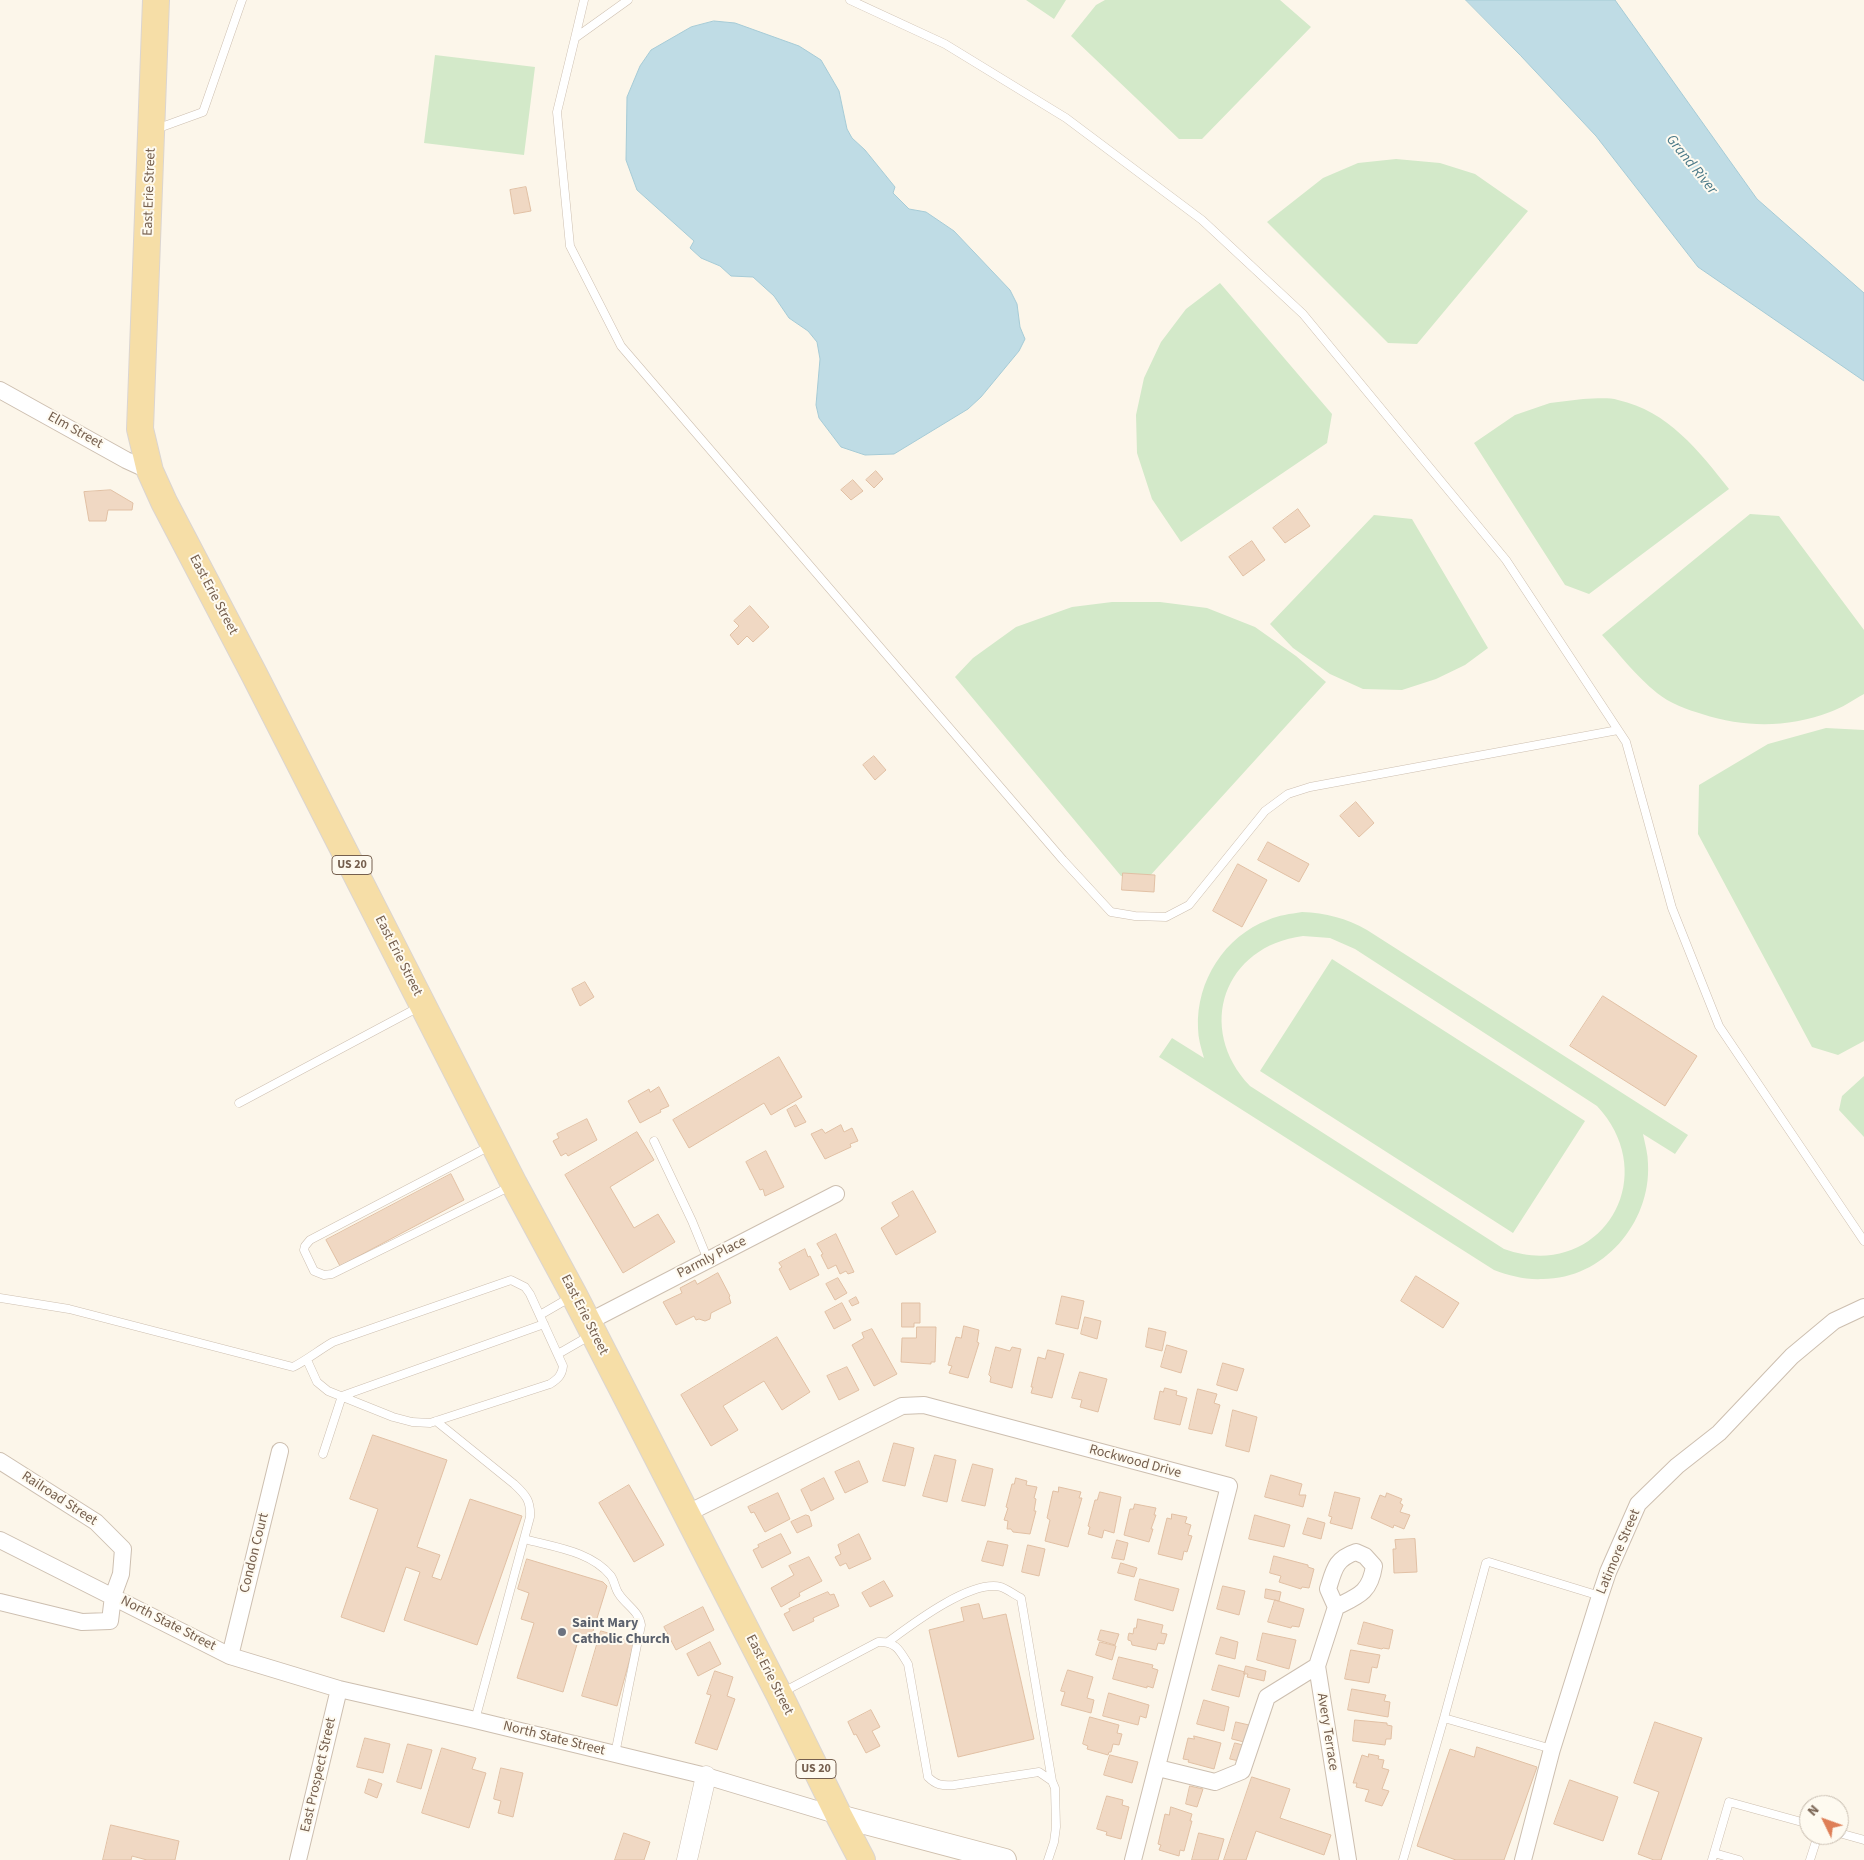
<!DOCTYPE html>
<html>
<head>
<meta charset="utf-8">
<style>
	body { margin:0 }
	#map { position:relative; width:1864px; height:1860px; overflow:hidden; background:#fcf6ea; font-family:"Source Sans 3",sans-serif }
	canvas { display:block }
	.north { position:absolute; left:1799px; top:1795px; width:50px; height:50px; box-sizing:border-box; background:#fefaf0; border:1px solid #c7bcaf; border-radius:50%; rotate:312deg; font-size:14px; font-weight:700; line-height:20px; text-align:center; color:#755f4e }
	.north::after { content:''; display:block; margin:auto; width:18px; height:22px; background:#de7f57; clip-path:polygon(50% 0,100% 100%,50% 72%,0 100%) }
</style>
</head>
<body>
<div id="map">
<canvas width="1864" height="1860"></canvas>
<div class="north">N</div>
</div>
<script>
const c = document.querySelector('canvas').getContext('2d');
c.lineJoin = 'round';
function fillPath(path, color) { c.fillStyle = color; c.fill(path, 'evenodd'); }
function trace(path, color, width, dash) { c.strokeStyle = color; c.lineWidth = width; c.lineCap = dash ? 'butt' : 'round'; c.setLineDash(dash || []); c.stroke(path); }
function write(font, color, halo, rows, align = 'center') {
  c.font = font + ' "Source Sans 3",sans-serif'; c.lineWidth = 4; c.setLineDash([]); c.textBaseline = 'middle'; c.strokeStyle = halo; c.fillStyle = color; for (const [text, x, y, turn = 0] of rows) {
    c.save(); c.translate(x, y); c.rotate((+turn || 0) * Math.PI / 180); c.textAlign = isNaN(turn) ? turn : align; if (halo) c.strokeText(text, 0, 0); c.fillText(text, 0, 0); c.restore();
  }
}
fillPath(new Path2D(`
	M1026,0H1066L1054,19Z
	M1105,0H1280L1311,27L1202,139H1179L1071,36L1096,5Z
	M435,55L535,67L524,155L424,143Z
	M1396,159L1440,163L1475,174L1528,211L1417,344L1388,343L1267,222L1323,178L1358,163Z
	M1220,283L1332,414L1327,443L1181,542L1152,499L1137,453L1136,415L1144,378L1161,342L1186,309Z
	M1583,399C1594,399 1607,397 1618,400C1668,411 1699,451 1729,489L1589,594L1565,585L1474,443L1515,415L1550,403Z
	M1750,514L1779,516L1864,630V694C1853,700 1842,708 1830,712C1787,728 1746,728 1702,714C1688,710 1669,703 1657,693C1636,676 1620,655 1602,635Z
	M1374,515L1412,519L1488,648L1465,665L1436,679L1402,690L1363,689L1330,674L1293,648L1270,624Z
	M1112,602H1160L1207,608L1255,627L1296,656L1326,682L1148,878L1121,876L955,677L973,658L1016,627L1072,607Z
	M1826,728L1864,730V1041L1838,1055L1812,1047L1698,834L1699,785L1768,744Z
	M1302,912C1326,913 1346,918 1367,930L1688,1135L1675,1154L1643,1134C1645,1144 1648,1154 1648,1164C1651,1223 1603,1279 1543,1279C1526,1280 1510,1276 1494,1270L1159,1057L1172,1038L1204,1058C1201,1048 1198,1038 1198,1028C1196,981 1225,936 1268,920C1279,915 1290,914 1302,912ZM1303,936L1330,938L1355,949L1597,1106C1665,1179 1598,1283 1504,1249L1250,1086C1195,1028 1224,946 1303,936Z
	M1332,959L1585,1121L1513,1233L1260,1071Z
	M1864,1076V1137L1839,1110L1842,1096Z`), '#d3e9c9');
const water = new Path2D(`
	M1466,0H1615L1757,199L1864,293V381L1698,267L1596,136L1521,56Z
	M714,21L735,23L799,46L821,60L839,91L847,129L852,138L865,150L895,187L893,193L909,209L926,212L954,231L1010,290L1017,304L1020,327L1025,339L1019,351L981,397L968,409L894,454L865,455L841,447L819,418L816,405L820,359L817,342L808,331L789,318L774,296L753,277L731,276L720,266L701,258L690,248L694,241L637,190L626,160L627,97L640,66L651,50L691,27Z`);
fillPath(water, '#bfdce5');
trace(water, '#a6cbd6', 1);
const building = new Path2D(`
	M526,187L531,211L514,214L510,190Z
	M876,471L883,479L874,488L866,480Z
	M853,480L863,491L851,500L841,490Z
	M111,490L133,503L132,510H108L106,521H89L84,492Z
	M1298,509L1310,526L1285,543L1273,528Z
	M1252,541L1265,560L1243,576L1229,557Z
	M750,606L769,627L753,642L747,636L738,645L730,635L739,626L734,621Z
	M874,756L886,770L875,780L863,765Z
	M1356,802L1374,823L1359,837L1340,816Z
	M1268,842L1309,864L1299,882L1258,860Z
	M1238,864L1267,880L1242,927L1213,911Z
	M1123,873L1155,875L1154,892L1122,890Z
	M585,982L594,997L580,1006L572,989Z
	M1603,996L1697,1056L1665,1106L1570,1046Z
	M779,1057L802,1097L771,1115L764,1103L689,1148L673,1120Z
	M659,1087L669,1106L660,1110L661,1112L640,1123L628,1101L649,1089L650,1092Z
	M796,1105L806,1122L795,1127L787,1110Z
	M587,1119L597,1140L568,1156L566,1153L561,1156L553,1141L559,1138L557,1134Z
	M841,1125L844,1132L852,1128L858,1141L850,1144L851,1147L825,1159L811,1134L822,1129L825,1133Z
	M637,1132L654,1160L610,1187L634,1228L658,1214L675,1242L623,1273L565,1175Z
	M766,1151L784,1187L765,1196L763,1189L760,1190L746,1162Z
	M451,1174L464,1200L340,1266L326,1240Z
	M913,1191L936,1232L896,1255L881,1228L899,1216L892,1203Z
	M836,1234L854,1272L848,1274L846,1271L840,1274L836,1265L828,1269L821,1255L823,1254L817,1244Z
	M805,1249L808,1257L810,1256L819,1275L790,1290L779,1269L782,1267L779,1263Z
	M718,1273L730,1296L729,1297L731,1303L711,1313L710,1319L705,1321L699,1319L696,1320L694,1316L676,1325L663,1302L682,1293L680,1288L695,1280L697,1284Z
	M1416,1276L1459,1303L1443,1328L1401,1301Z
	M838,1278L847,1293L835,1300L826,1284Z
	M1062,1296L1084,1301L1078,1329L1056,1324Z
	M856,1297L859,1303L852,1306L849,1301Z
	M842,1303L851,1320L834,1329L825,1312Z
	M902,1303H920V1323H914V1327H902Z
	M1085,1317L1101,1321L1097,1339L1081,1334Z
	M964,1326L979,1330L977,1342L979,1343L968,1378L949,1373L952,1366L948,1365L956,1337L961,1338Z
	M917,1327H936L935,1362H931V1364L901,1362L902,1338H916Z
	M1149,1328L1166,1332L1162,1351L1146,1347Z
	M872,1329L897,1374L874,1386L852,1345L864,1338L862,1333Z
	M777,1337L810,1392L782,1410L764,1381L723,1406L738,1430L711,1446L681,1395Z
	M1167,1345L1187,1351L1181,1373L1161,1367Z
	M996,1347L1010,1351L1012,1347L1021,1349L1012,1388L990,1382L991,1377L989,1375Z
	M1048,1350L1064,1354L1052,1398L1031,1393L1033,1387H1031L1038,1357L1045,1359Z
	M1223,1363L1244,1369L1237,1391L1217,1385Z
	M847,1367L859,1390L839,1400L827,1376Z
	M1080,1372L1107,1379L1098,1412L1080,1407L1082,1400L1072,1398Z
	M1165,1388L1177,1391L1176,1395L1187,1398L1180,1425L1154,1419L1160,1391L1163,1392Z
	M1198,1389L1217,1394L1214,1403L1220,1405L1212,1434L1189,1429Z
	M1233,1410L1257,1417L1249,1452L1226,1446Z
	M373,1435L447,1460L417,1547L440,1555L432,1577L441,1580L470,1499L522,1516L477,1645L404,1620L420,1572L406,1567L384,1632L341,1617L378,1509L350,1499Z
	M894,1443L914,1448L905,1486L883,1481Z
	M935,1455L956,1460L947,1502L923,1496Z
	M859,1461L868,1482L845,1493L835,1472Z
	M973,1464L993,1469L985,1506L962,1501Z
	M1271,1475L1302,1484L1299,1495H1306L1303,1507L1265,1497Z
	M824,1478L834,1499L811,1511L801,1490Z
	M1016,1478L1027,1481L1026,1485L1037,1487L1034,1498L1036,1499L1034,1511H1036L1030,1534L1013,1532L1011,1529H1007L1008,1521L1004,1520L1008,1508L1006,1507L1012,1484H1014Z
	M629,1485L664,1545L634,1562L599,1503Z
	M1059,1487L1081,1492L1079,1498H1082L1068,1547L1045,1541L1050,1520L1047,1518L1053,1491L1058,1492Z
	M1100,1492L1121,1497L1114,1533L1104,1530L1102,1538L1088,1534L1090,1527L1088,1526L1095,1500H1097Z
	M1335,1492L1360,1498L1352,1529L1330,1523L1332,1517L1329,1516Z
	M778,1493L790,1519L765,1532L754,1512L751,1513L748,1507Z
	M1387,1493L1402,1499L1400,1503L1403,1505L1400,1512L1410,1515L1404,1529L1394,1525L1393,1528L1371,1518L1380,1495L1385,1497Z
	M1135,1504L1156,1508L1154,1515H1156L1151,1529H1153L1149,1542L1124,1535L1130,1509H1133Z
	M1172,1514L1187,1517L1185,1523L1191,1525L1188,1535L1192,1536L1187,1552L1184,1551L1182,1560L1158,1554L1167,1518L1171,1519Z
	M806,1515L809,1516L812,1526L797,1533L791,1522Z
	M1255,1515L1290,1525L1284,1547L1249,1539Z
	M1308,1518L1325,1523L1321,1539L1303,1534Z
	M781,1534L791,1553L762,1568L753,1550L759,1547L758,1545Z
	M859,1534L871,1559L849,1569L846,1563L840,1566L835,1557L841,1554L838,1545Z
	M1415,1539L1417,1572L1394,1573L1393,1549H1396L1395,1540Z
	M1117,1540L1128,1543L1124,1560L1112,1558Z
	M988,1541L1008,1545L1003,1566L982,1561Z
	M1028,1545L1045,1549L1039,1576L1022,1572Z
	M1274,1556L1308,1565V1567L1314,1569L1309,1588L1302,1587L1301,1589L1279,1582L1281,1576L1270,1573Z
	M809,1557L822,1581L799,1593L800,1596L781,1607L771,1588L794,1575L789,1566Z
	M527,1559L603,1582L607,1586L589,1644L578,1641L563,1692L517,1678L534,1623L521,1619L529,1593L518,1589Z
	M1121,1563L1137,1568L1134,1577L1118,1573Z
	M1140,1579L1179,1589L1173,1611L1135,1600Z
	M884,1581L893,1596L870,1607L862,1593Z
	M1223,1586L1245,1591L1239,1615L1217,1609Z
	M1266,1589L1281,1592L1279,1601L1265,1598Z
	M828,1592L830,1595L834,1594L839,1606L813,1618L814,1621L793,1631L784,1614L790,1611L789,1609Z
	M1275,1600L1304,1609L1299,1627L1292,1626L1291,1628L1268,1622Z
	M979,1604L983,1619L1006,1614L1034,1739L958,1757L929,1630L964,1621L961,1608Z
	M703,1607L714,1630L676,1650L664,1627Z
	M1138,1619L1163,1625L1161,1633L1167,1634L1164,1644L1158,1643L1156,1650L1132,1645L1131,1641L1128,1640V1637L1129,1633L1133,1634L1134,1628H1136Z
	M1364,1622L1393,1630L1389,1649L1383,1648L1382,1649L1358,1644Z
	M1101,1630L1119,1634L1115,1645L1098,1640Z
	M601,1631L635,1640L617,1706L582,1696Z
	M1263,1633L1296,1640L1289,1669L1257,1660Z
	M1221,1637L1238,1642L1235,1659L1216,1654Z
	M710,1642L721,1664L698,1676L687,1654Z
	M1100,1642L1116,1646L1112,1660L1096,1655Z
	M1351,1650L1380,1655L1377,1668L1372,1667L1369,1683L1345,1679Z
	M1119,1657L1153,1665L1152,1668L1158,1670L1153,1688L1147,1686V1688L1113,1679Z
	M1219,1665L1245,1672L1239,1697L1212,1690Z
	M1246,1666L1266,1671L1264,1681L1247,1677L1248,1674H1244Z
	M1068,1670L1093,1677L1087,1698L1094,1700L1091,1713L1061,1705L1065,1692L1061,1691Z
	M715,1671L733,1677L727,1696L735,1699L717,1750L695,1743L711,1695L707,1694Z
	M1352,1689L1386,1695L1384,1701L1390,1702L1388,1717L1348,1710Z
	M1109,1693L1149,1705L1146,1718L1140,1716L1138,1725L1103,1716Z
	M1204,1700L1229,1707L1224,1731L1197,1724Z
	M871,1710L880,1727L872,1731L880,1746L866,1753L856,1734L854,1735L848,1722Z
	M1090,1717L1119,1725L1117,1733L1122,1734L1119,1745L1113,1744L1111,1752H1109L1108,1755L1087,1749L1088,1746L1083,1744Z
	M1355,1720L1387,1723V1725L1392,1726L1391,1739H1386L1385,1745L1353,1741Z
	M1236,1722L1249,1725L1244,1742L1232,1739Z
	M1655,1722L1702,1738L1661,1860H1654L1638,1854L1659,1792L1634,1783Z
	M1194,1736L1221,1743L1214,1769L1188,1762L1189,1760L1183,1759L1188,1738L1194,1739Z
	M365,1738L390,1744L383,1773L357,1767Z
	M1235,1743L1243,1745L1239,1761L1230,1759Z
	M408,1744L432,1750L421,1789L397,1782Z
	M1477,1747L1537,1767L1504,1860H1456L1417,1846L1450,1749L1474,1757Z
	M442,1748L476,1758L472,1769L486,1773L469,1828L422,1813Z
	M1369,1754L1379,1756L1378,1759L1384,1760L1382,1768L1389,1770L1382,1789L1389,1791L1382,1806L1365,1801L1369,1790L1356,1787L1357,1783H1353L1362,1755L1368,1757Z
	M1110,1755L1138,1762L1132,1783L1104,1775Z
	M501,1768L523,1773L513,1817L498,1813L501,1801L494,1799Z
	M1252,1777L1290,1789L1280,1818L1331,1835L1324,1855L1256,1831L1246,1860H1224Z
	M369,1779L382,1784L377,1798L365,1793Z
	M1570,1780L1618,1797L1603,1841L1554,1824Z
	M1190,1786L1203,1789L1197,1807L1186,1804Z
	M1107,1796L1123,1800L1122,1805L1129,1807L1121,1839L1106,1835L1107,1832L1097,1829Z
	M1171,1807L1192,1814L1190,1821H1192L1184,1851L1180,1850L1179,1856L1159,1850L1161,1845L1158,1844L1165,1814L1169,1815Z
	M111,1825L179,1841L175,1860H147L132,1856L131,1860H103Z
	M624,1833L650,1842L644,1860H615Z
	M1199,1833L1224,1839L1218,1860H1192Z`);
fillPath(building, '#f0d8c3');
trace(building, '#e1c0a4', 1);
const service = new Path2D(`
	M628,0L575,38L557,112L570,246L621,346L1063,860L1111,912L1135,916L1166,917L1189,905L1265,811L1288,794L1310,787L1618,730
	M850,0L945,44L1066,118L1202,220L1303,314L1506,560L1626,742L1672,908L1719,1026L1864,1241
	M575,38L584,0
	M156,129L203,112L242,0
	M239,1103L419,1007
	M654,1141L692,1221L708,1260
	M490,1146L310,1240L305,1246L304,1250L314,1271L324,1275L332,1274L511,1186
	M0,1298L69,1309L293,1367C307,1360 319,1350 333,1342L511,1280L525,1287L530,1294L563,1366C562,1375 558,1379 550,1384L430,1423L412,1422L393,1417L328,1391L317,1382L307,1360
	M540,1315L571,1297
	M558,1354L591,1335
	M436,1421L514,1484C526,1495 531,1501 530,1517L475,1720
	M323,1454L342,1396L544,1324
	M524,1539C553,1547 591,1551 611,1576C615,1582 615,1589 619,1594C626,1605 639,1611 641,1625L615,1754
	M888,1642C911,1625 971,1579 1001,1587C1007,1589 1015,1595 1021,1598L1052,1781
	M783,1692L878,1642C896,1641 900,1651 908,1664L928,1777C936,1785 942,1786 954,1785L1039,1772L1052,1781L1055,1788L1056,1827L1054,1842L1048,1860
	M1444,1718L1552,1749
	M1839,1833L1864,1840
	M1714,1853L1739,1860
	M1403,1860L1444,1718L1486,1563L1489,1562L1600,1596
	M1712,1860L1729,1802L1809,1824
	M1810,1860L1818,1835`);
const minor = new Path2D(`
	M0,390L126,460L150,471
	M588,1322L836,1194
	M0,1461L96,1522L123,1549L121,1574L113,1596L110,1621L82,1622L0,1602
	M686,1514L902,1406L924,1405L1229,1486L1133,1860
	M0,1540L230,1656L339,1689L471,1719L706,1776L839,1816
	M1356,1552L1365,1556L1374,1566C1370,1593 1358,1596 1336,1607L1328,1589C1334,1570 1335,1559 1356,1552Z
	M1336,1607L1317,1666L1348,1860
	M230,1656L280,1451
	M1158,1768L1215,1782L1242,1771L1267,1697L1317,1666
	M298,1860L339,1689
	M1523,1860L1552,1749L1600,1596L1608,1572L1638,1504L1677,1466L1719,1433L1792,1356L1834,1321L1864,1307`);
const tertiary = new Path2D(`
	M687,1860L706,1776`);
const secondary = new Path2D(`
	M839,1816L1005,1860`);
const primary = new Path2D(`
	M156,0L140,429L150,471L164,502L254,674L514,1184L574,1295L779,1694L839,1816L862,1860`);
trace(service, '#cdbfb0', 9);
trace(minor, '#cdbfb0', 18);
trace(tertiary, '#cdbfb0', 21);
trace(secondary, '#d0c0ae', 24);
trace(primary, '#dbd5d1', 28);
trace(service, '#fff', 8);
trace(minor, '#fff', 16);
trace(tertiary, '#fff', 20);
trace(secondary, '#fff', 22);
trace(primary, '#f6dea7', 26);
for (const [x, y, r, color] of [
	[562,1632,5,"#6b7280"]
]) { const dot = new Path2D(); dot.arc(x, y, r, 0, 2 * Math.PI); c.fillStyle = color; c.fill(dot); trace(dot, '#fefaf0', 2); }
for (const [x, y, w] of [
	[352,865,40],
	[816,1769,40]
]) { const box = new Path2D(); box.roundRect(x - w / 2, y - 9.5, w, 19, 4); c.fillStyle = '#fefaf0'; c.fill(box); trace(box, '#755f4e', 1); }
write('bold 12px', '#755f4e', null, [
	["US 20",352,865],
	["US 20",816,1769]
]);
write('14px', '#755f4e', '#fefaf0', [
	["East Erie Street",150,192,-88],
	["Elm Street",75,431,29],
	["East Erie Street",213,595,62],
	["East Erie Street",398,956,63],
	["Parmly Place",712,1258,-27],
	["East Erie Street",584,1315,63],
	["Rockwood Drive",1135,1462,15],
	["Railroad Street",59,1499,33],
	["Latimore Street",1619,1552,-67],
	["Condon Court",255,1553,-76],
	["North State Street",168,1624,27],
	["East Erie Street",769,1675,63],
	["Avery Terrace",1327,1732,81],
	["North State Street",554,1739,14],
	["East Prospect Street",319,1775,-77]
]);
write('bold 14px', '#5b616d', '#fefaf0', [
	["Saint Mary",572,1624],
	["Catholic Church",572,1640]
], 'left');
write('italic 15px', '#497887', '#fefaf0', [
	["Grand River",1691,165,51]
]);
</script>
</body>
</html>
